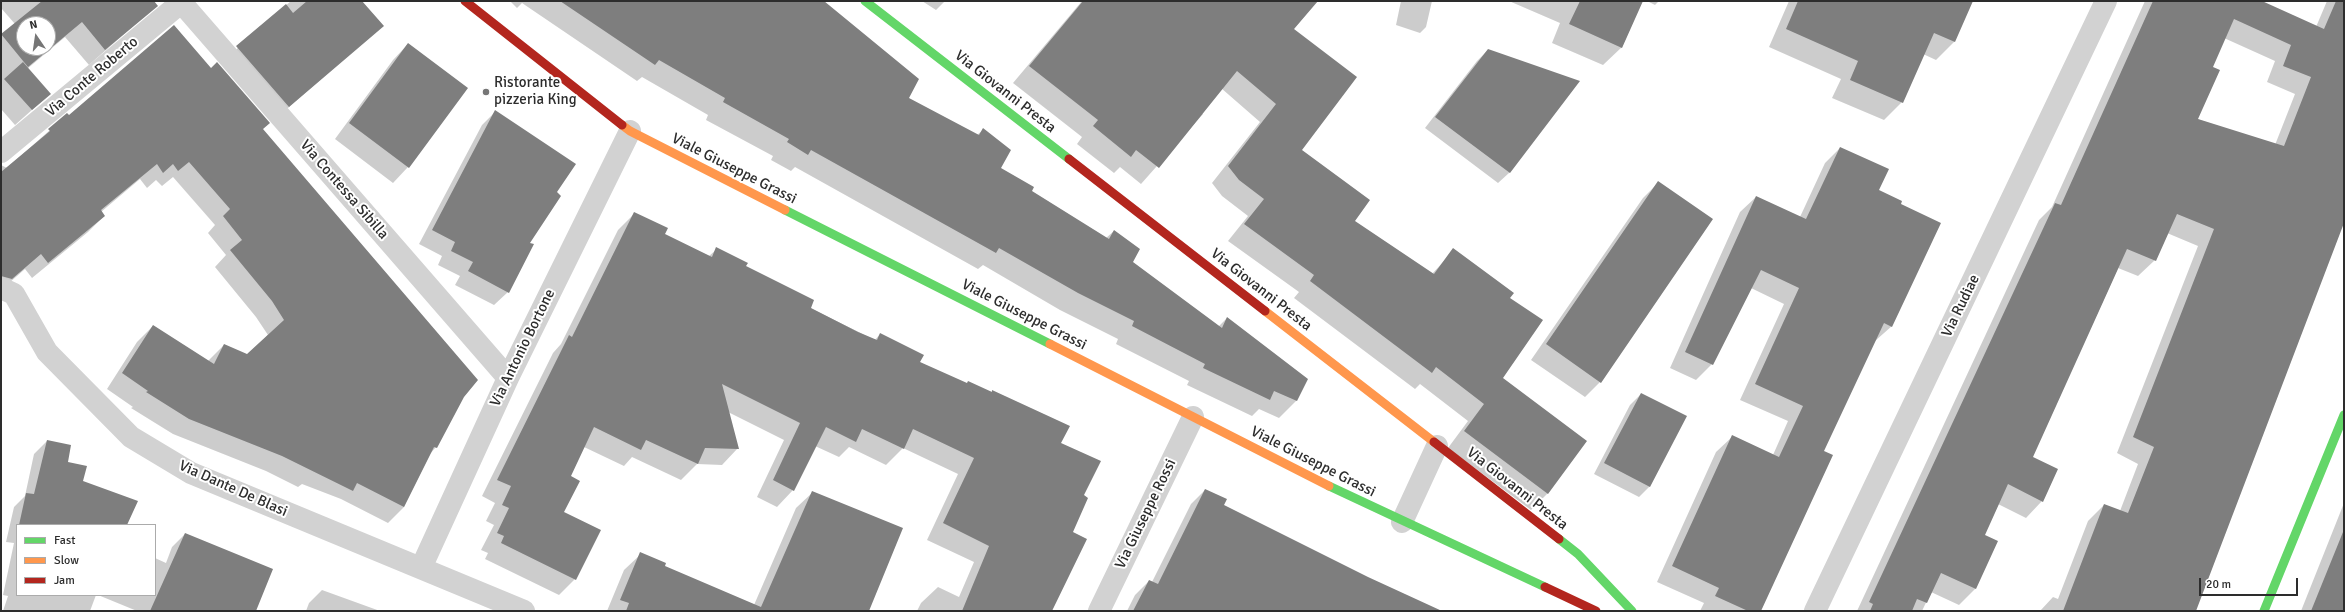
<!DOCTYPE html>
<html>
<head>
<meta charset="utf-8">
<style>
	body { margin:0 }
	#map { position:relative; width:2345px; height:612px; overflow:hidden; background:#fff; font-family:Signika,sans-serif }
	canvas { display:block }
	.frame { position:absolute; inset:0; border:2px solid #2d2d2d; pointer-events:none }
	.legend { position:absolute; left:16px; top:524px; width:140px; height:72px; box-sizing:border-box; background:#fff; border:1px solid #ababab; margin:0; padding:5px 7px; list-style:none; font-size:12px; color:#2d2d2d }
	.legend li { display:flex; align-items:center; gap:8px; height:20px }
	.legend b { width:20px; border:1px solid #ababab }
	.north { position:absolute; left:16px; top:16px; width:40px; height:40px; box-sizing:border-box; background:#fff; border:1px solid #ababab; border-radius:50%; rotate:347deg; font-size:11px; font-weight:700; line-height:16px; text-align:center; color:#2d2d2d }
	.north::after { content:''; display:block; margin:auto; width:14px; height:18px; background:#767676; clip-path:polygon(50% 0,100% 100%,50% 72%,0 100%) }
	.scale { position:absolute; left:2199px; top:578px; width:99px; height:18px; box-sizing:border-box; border:2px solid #2d2d2d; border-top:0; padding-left:5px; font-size:12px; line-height:14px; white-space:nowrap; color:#2d2d2d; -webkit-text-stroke:3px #fff; paint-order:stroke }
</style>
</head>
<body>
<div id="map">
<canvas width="2345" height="612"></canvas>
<div class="frame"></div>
<ul class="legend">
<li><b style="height:5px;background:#63d668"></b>Fast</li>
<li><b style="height:5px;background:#ff974d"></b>Slow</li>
<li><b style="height:5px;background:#b3261e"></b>Jam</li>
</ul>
<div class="north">N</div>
<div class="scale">20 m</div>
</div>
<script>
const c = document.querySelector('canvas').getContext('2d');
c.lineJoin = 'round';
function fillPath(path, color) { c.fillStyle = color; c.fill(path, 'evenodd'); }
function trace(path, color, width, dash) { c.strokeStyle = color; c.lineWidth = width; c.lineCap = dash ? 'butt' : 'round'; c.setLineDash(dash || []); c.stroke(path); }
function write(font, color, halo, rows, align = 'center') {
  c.font = font + ' Signika,sans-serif'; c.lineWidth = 4; c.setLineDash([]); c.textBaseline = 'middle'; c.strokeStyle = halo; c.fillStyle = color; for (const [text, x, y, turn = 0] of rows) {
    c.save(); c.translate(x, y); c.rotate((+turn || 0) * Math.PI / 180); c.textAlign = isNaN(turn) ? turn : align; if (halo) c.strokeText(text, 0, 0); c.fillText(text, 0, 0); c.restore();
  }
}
fillPath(new Path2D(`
	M1,1H152L156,6L89,65L65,37L27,69L50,94L15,125L1,109V35L15,24L1,8ZM24,24H48V48H24Z
	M291,1H361L382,26L273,121L222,62Z
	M510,1H822L908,99L977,135L983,130L999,169L1031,191L1106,238L1114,231L1131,262L1218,327L1227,318L1307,379L1296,401L1279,418L1259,409L1252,416L1187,385L1189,381L1116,344L1118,339L1060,310L983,265L978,269L795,167L791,171L771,160L773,156L706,120L708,115L642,77L637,81L522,3L517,8Z
	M922,1H945L936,10Z
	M1082,1H1317L1293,30L1301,150L1353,221L1432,274L1454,250L1509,298L1501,378L1548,493L1531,510L1448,448L1468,421L1420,384L1415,389L1294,298L1299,292L1228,241L1248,216L1222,196L1212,183L1260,122L1221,88L1201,113L1203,114L1141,184L1120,167L1114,173L1077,144L1082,137L1013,83Z
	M1401,1H1432L1426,27L1420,33L1396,25Z
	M1509,1H1642L1622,47L1603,65L1552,43L1560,23Z
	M1647,1H1659L1655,5Z
	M1789,1H1972L1954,42L1936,60L1923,54L1902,102L1884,120L1832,98L1841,79L1769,47Z
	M2145,1H2259L2316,27L2327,1H2344V220L2195,611H2040L2053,597L2058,599L2088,521L2104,505L2120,511L2138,464L2117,453L2198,246L2167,233L2155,260L2138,276L2118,268L2032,457L2042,501L2026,518L1998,504L1984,535L1976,588L1959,605L1931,592L1922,611H1857L2039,220L2052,207ZM2224,38L2275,61L2267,82L2295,94L2275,145L2197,119L2211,67Z
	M408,44V167L393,183L335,139L393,60Z
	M1488,50L1578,82L1509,173L1498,183L1425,128L1477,61Z
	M495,112L555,192L529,243L508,292L494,305L455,285L460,276L438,265L442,256L419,244L482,125Z
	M67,115L69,117L262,129L463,397L436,447L430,454L404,507L388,523L341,499L302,484L298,487L266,471L173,434L131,408L133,407L107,389L137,342L153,326L208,361L224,345L247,355L268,335L256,317L215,267L226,255L208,233L215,225L173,177L162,186L156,180L147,188L140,179L101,212L104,216L88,232L32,278L25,269L1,290V165L7,168Z
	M1840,148L1878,190L1892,326L1875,341L1823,452L1760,611H1700L1704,603L1657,582L1716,452L1732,437L1773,455L1788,421L1740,400L1784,304L1751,288L1712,364L1696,380L1670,368L1740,212L1756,197L1800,217L1825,163Z
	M1658,183L1600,382L1585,397L1531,360L1643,198Z
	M635,213L664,235L709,256L717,249L810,308L875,340L880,334L919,362L966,384L991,392L992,391L1060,443L1082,496L1050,611H917L921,603L938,587L959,597L974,562L927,540L958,474L903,448L886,465L849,447L839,457L815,446L793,490L777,507L757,497L784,440L728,412L738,448L722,465L697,464L681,480L632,457L624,466L584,447L569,477L563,513L575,579L559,595L485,559L488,553L481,550L494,525L486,521L495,503L482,496L553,353L561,344L618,230Z
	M1641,394L1650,486L1639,497L1594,474L1630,405Z
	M47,441L82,482L126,525H17V595H96L90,611H3L8,596L3,595L14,543L6,542L14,507L25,496L34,454Z
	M1205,490L1223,505L1367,578L1439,611H1127L1135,595L1149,581L1152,582L1191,504Z
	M813,492L868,611H607L624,570L641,554L663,567L754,605L796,508Z
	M2344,503V611H2301Z
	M185,534L256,611H137L98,595H155V558L166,563L172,547Z
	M322,590L380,611H306L309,603Z`), '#0003');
fillPath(new Path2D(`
	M42,1H154L158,6L105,50L82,22L28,67L1,34ZM24,24H48V48H24Z
	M307,1H362L384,26L289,107L236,46L286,4L293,13Z
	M560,1H824L919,79L909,98L979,135L983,128L1011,150L1001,168L1034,187L1032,191L1109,239L1114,230L1140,249L1133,262L1222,328L1227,317L1308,379L1297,401L1274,391L1270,400L1203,368L1205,364L1132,326L1134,321L1078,293L999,248L996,253L811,150L808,155L787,142L789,139L723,102L725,98L659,60L655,65Z
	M1083,1H1318L1294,29L1357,77L1302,150L1370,200L1355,221L1434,274L1453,248L1514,293L1510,298L1543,320L1503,378L1587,441L1548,494L1464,431L1484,404L1436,367L1432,373L1310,281L1314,275L1244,224L1264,199L1239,180L1228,166L1276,104L1237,71L1159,168L1136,150L1131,157L1093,126L1098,120L1029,66Z
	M1580,1H1643L1622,48L1569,24Z
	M1798,1H1973L1955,42L1934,33L1903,103L1850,80L1858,61L1786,29Z
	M2153,1H2262L2324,29L2336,1H2344V223L2196,611H2063L2104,504L2128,513L2154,447L2133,437L2214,229L2177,214L2156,261L2127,249L2033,457L2058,469L2043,502L2008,484L1985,535L1998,541L1976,589L1941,573L1927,603L1917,599L1912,611H1870L1873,604L1869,602L2055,203L2061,205ZM2234,19L2291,45L2283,66L2311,77L2284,146L2198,119L2220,70L2213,67Z
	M174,25L211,68L217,62L270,123L263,129L478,380L464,397L437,448L434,447L404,507L357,483L353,491L282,456L189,419L146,392L148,391L122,373L153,325L214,364L224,344L247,354L284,320L272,301L230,250L242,240L223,216L230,209L189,162L178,171L173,164L163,173L157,164L101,210L105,216L48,263L41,254L12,279L1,276V172L50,131L48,129L67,113L69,115Z
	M408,43L468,88L409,168L349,123Z
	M1488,49L1580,81L1510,173L1435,117Z
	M23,62L51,94L32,110L4,79Z
	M495,110L576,164L557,192L561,196L530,243L534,244L509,293L468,271L473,262L451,251L455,242L432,230Z
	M1840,147L1889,169L1879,190L1902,201L1901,204L1941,223L1892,327L1884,323L1824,451L1833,455L1761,611H1748L1715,596L1719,588L1672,566L1732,435L1779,457L1803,406L1755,384L1799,288L1761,270L1713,365L1685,352L1756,196L1806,219Z
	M1658,181L1713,219L1601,383L1546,344Z
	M634,212L668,228L665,234L712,257L716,247L748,263L746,266L814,300L811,308L858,332L877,340L880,333L924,355L920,362L967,383L968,381L992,392V390L1070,426L1061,443L1101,461L1084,495L1088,498L1073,532L1087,539L1052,611H962L989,546L943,523L974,458L913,429L904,449L862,429L856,442L826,427L794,491L773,480L800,423L722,384L739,449L705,448L698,464L646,440L641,450L594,427L571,476L580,481L564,512L601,530L576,580L501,543L504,536L497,533L509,508L502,505L511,486L497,480L569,335L572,337Z
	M1641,393L1687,416L1650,487L1604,463Z
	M47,440L71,445L68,462L87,466L83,481L138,501L127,525H19L26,493L34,494Z
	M1205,489L1227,499L1224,505L1368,577L1442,611H1133L1149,580L1158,584Z
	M812,491L903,528L869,611H626L629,603L620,600L640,552L666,563L665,566L761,607Z
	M2343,532L2344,611H2311Z
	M185,533L273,569L256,611H150Z`), '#7e7e7e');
trace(new Path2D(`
	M180,1L508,378
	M1,152L183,1
	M1,288L14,294L47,352L131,437L191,473L524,611
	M1402,522L1437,446
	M421,568L508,378L630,131
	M1099,611L1193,417
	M1815,611L2106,1`), '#d2d2d2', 22);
trace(new Path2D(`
	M865,1L1069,159
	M785,210L1050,344
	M1329,486L1545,587
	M1559,539L1578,554L1632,611
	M2264,611L2344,415`), '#63d668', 9);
trace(new Path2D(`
	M622,125L630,131L785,210
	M1265,311L1434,442
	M1050,344L1329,486`), '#ff974d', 9);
trace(new Path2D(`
	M465,1L622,125
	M1069,159L1265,311
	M1434,442L1559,539
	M1545,587L1596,611`), '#b3261e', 9);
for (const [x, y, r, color] of [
	[486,92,4,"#767676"]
]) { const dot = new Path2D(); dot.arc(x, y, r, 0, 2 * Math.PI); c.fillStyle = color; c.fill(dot); trace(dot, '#fff', 1.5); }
write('15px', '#2d2d2d', '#fff', [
	["Via Conte Roberto",92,77,-40],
	["Via Giovanni Presta",1005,92,38],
	["Viale Giuseppe Grassi",734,169,27],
	["Via Contessa Sibilla",344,190,49],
	["Via Giovanni Presta",1261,290,38],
	["Via Rudiae",1961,306,-64],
	["Viale Giuseppe Grassi",1024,315,27],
	["Via Antonio Bortone",523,348,-64],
	["Viale Giuseppe Grassi",1313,462,27],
	["Via Dante De Blasi",233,489,24],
	["Via Giovanni Presta",1517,489,38],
	["Via Giuseppe Rossi",1146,514,-64]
]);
write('15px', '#2d2d2d', '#fff', [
	["Ristorante",494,83],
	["pizzeria King",494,100]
], 'left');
</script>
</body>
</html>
